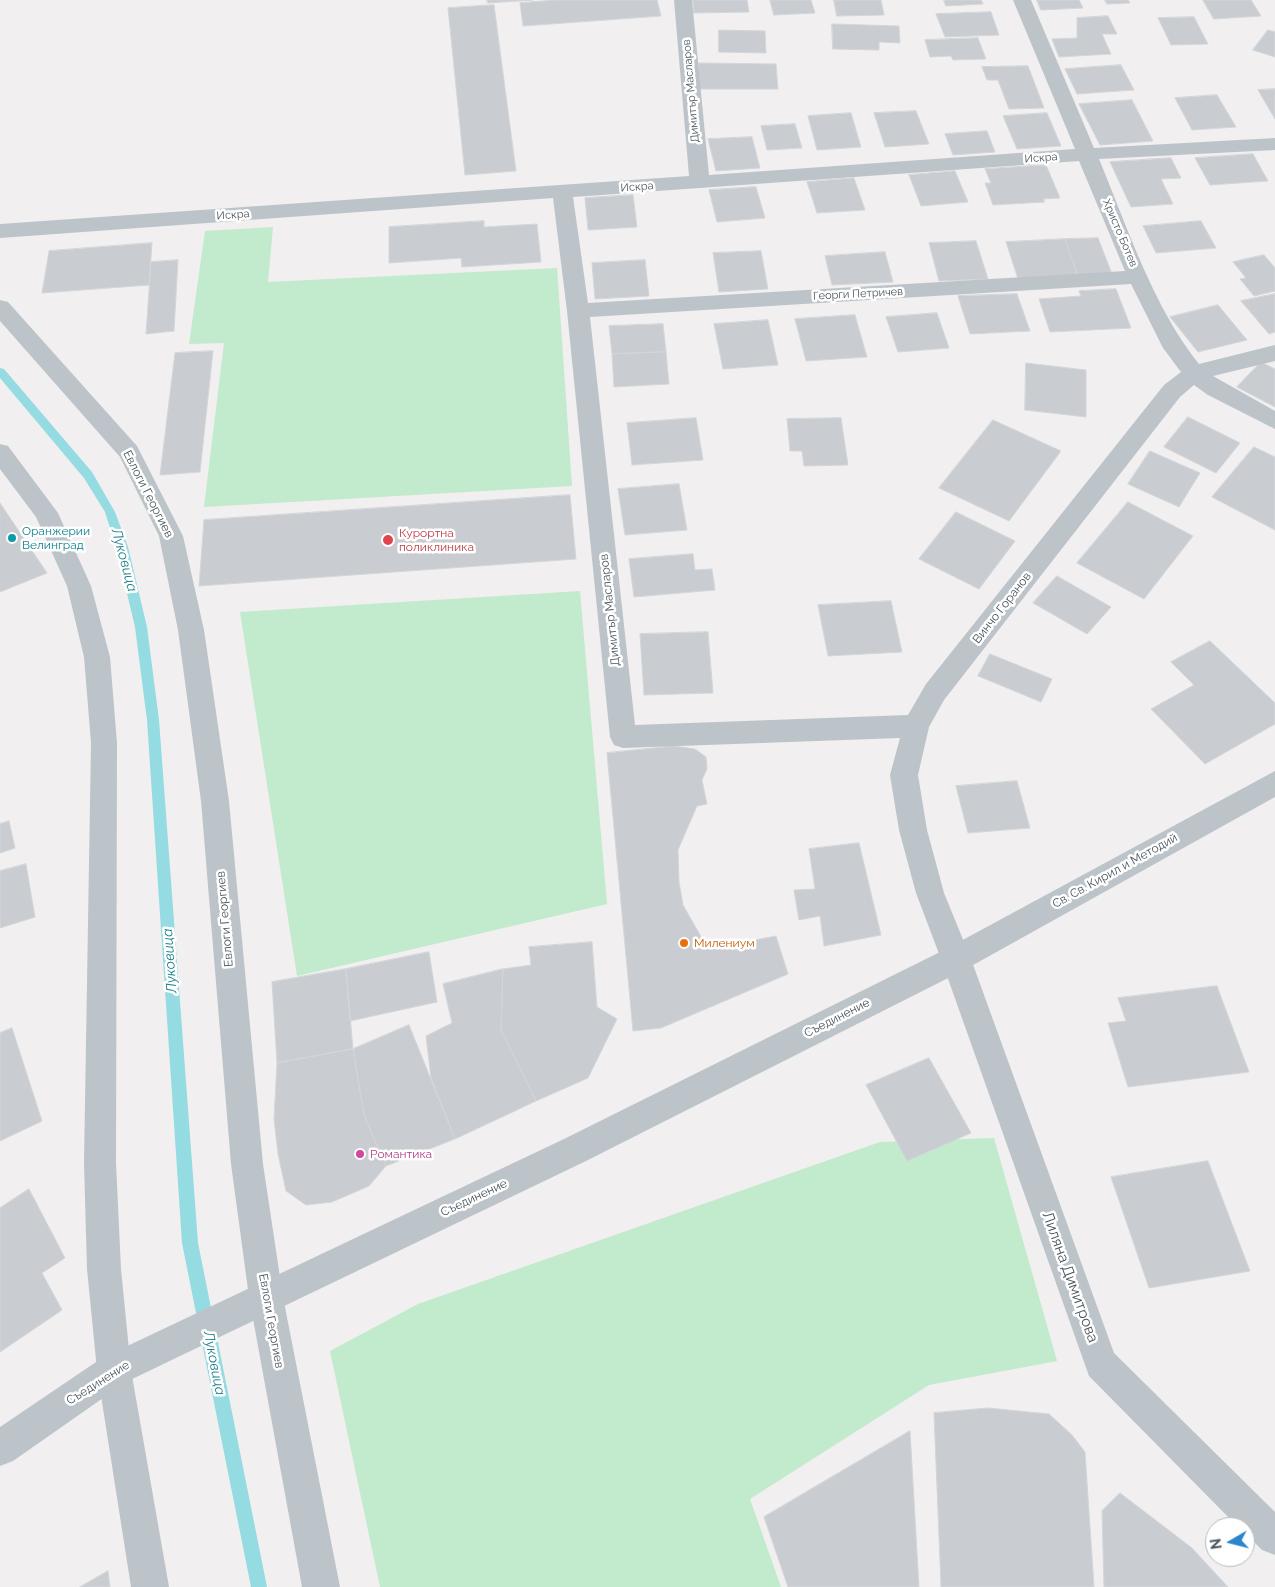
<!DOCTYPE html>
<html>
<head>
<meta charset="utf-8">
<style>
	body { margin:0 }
	#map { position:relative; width:1275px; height:1587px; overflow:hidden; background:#f1efef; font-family:Raleway,sans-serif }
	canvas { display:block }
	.north { position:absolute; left:1205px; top:1517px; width:50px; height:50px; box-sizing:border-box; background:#fff; border:1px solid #b6bbbd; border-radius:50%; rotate:262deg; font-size:14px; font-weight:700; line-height:20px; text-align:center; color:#49545a }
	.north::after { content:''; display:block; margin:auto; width:18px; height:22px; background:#2d86cc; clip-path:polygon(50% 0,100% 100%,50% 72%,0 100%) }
</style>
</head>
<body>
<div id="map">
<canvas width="1275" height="1587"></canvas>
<div class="north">N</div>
</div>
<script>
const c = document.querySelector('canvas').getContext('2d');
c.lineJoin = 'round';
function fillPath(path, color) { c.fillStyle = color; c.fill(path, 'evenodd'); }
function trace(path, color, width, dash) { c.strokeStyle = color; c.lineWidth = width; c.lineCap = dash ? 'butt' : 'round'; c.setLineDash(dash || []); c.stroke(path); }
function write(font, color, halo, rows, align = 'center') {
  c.font = font + ' Raleway,sans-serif'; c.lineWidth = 5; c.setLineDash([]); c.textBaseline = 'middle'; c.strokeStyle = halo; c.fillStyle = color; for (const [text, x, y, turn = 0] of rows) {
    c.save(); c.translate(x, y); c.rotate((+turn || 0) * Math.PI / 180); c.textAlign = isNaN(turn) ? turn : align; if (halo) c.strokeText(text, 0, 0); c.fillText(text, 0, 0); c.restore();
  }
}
fillPath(new Path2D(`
	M273,227L268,282L557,268L572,486L204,507L224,343L189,344L205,231Z
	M580,591L607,904L297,976L240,612Z
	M994,1138L1057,1361L929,1385L750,1499L781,1587H380L330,1351L418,1304L880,1142Z`), '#c2eacc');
fillPath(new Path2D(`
	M0,368L4,369L92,472L115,512L128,547L147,627L159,720L198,1243L267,1587H251L182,1243L147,720L135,627L116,547L105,512L84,478L0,378Z`), '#94dbe2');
const building = new Path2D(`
	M487,0H533L488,3Z
	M557,0H657L661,16L523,26L520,3Z
	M693,0H747L749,12L694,13Z
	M770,0H811L815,13L774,15Z
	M834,0H881L884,15L837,16Z
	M944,0H981L983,4L946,6Z
	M1037,0H1079L1083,8L1041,10Z
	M1105,0H1128L1130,3L1107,4Z
	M1203,0H1251L1261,16L1214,19Z
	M494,5L516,171L465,175L448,8Z
	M991,12L999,35L945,37L936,14Z
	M1108,16L1117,34H1102L1111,54L1059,57L1052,39L1077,38V18Z
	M1194,17L1208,44L1171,45L1158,18Z
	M832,24L899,26L900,43L879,42V50L833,49Z
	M719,30L765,31L766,53L719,52Z
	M1268,30L1275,32V57L1253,50Z
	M978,38L986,59L953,60L951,56L930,57L925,40Z
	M699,63L776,64L778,89H699Z
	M1121,65L1134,90L1077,94L1065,69Z
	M1028,66L1044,108L1009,109L998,80H987L982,67Z
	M1275,89V119L1258,90Z
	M1217,95L1236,127L1192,130L1175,98Z
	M1132,100L1153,141L1100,145L1079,104Z
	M916,111L929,144L885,147L874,113Z
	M851,113L861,147L817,150L808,116Z
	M1047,113L1061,146L1017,149L1003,116Z
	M795,124L802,148L767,150L761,126Z
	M987,131L995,152L953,155L945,134Z
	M752,137L760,168L716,171L708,139Z
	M1253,154L1268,181L1210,185L1195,158Z
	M1171,158L1181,178L1161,179L1173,204L1131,207L1110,162Z
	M1046,165L1060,198L1043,199L1045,202L993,205L985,183H991L985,169Z
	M955,171L968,202L921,206L909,175Z
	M854,178L865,210L817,213L807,182Z
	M756,187L765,218L717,222L709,190Z
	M633,195L637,227L588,230L585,198Z
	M484,221V227L537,224L541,262L462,267L461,258L389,263V227Z
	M1201,221L1216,248L1156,253L1143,226Z
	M1098,238L1112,274L1078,276L1065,239Z
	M1065,239L1078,276L1018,279L1006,242Z
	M976,241L988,279L939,281L929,243Z
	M152,243L149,285L42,293L49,251Z
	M761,251L768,289L719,292L713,253Z
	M885,252L893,282L832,285L825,256Z
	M1264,255L1275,268V291L1254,296L1240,279L1246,278L1233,262Z
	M178,260L174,331L146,334L151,262Z
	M645,260L649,296L595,299L592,263Z
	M1116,289L1131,328L1050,332L1039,299L1081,296L1079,291Z
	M1017,294L1030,331L970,334L958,296Z
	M1275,294V332L1269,334L1241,301Z
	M1218,305L1247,340L1198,352L1170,317Z
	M937,313L949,348L898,352L886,317Z
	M855,315L867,357L806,361L795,319Z
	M768,320L778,365L723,369L714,324Z
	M663,324L666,352L612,354L609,326Z
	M213,351L200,472L160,475L175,353Z
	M666,352L669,384L614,387L612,354Z
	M1261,362L1275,369V407L1237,387Z
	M1026,363L1086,370V417L1025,410Z
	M1188,417L1240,443L1216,473L1164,447Z
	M696,418L703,460L632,465L627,423Z
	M841,418L848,465L804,466L802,451H790L787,419Z
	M993,420L1061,451L1009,521L939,488Z
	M1254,447L1275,457V530L1212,497Z
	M1150,451L1200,473L1179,507L1128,484Z
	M679,484L687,530L625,535L618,489Z
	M570,495L576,559L199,586L204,520Z
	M1128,502L1193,536L1144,599L1077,563Z
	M0,503L47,573L0,592Z
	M956,512L1015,541L979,589L919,559Z
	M693,554L695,570L712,569L715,590L634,597L629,559Z
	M1057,576L1111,607L1087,634L1033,603Z
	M891,601L902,652L828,656L818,605Z
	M708,632L713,693L644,695L640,634Z
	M1210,641L1275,703V724L1205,764L1151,709L1194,685L1171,662Z
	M990,654L1052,679L1041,702L978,676Z
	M674,746L695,749L706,757L707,769L702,780L707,804L697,806L678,850L679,882L683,905L708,949L776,936L788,974L661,1028L633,1031L607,753Z
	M1017,781L1030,828L968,833L956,786Z
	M9,821L15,848L0,853V824Z
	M859,843L881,935L824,946L820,916L799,920L794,890L815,889L809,849Z
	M26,864L35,917L0,928V871Z
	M592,942L597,1007L617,1019L588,1078L536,1101L501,1030L503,969L531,965L529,947Z
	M429,952L437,1002L350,1021L346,969Z
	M346,969L353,1049L277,1063L272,982Z
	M503,969L501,1030L536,1101L455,1139L431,1078L426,1036L452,1023L443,984Z
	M1217,986L1249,1072L1128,1087L1108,1023L1126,1021L1118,998Z
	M409,1025L455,1139L386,1166L364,1115L353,1049Z
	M12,1028L42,1121L0,1141V1033Z
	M353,1049L364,1115L386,1166L369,1186L332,1202L306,1205L286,1191L278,1154L274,1119L277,1063Z
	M929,1058L971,1133L907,1161L866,1085Z
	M1208,1161L1250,1271L1149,1288L1111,1177Z
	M29,1189L65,1258L42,1273L62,1310L0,1352V1208Z
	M988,1408L1049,1414L1072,1435L1085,1452L1094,1587H941L934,1413Z
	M910,1431L919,1587H788L764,1517Z
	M1120,1493L1192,1548L1228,1587H1104L1102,1511Z
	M108,1571L110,1587H80Z`);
fillPath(building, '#c9ccd1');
trace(building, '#d3d6d9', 1);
fillPath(new Path2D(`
	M674,0H692L709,175L1075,149L1013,0H1031L1094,148L1275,138V150L1099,159C1127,226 1153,307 1199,364L1275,345V361L1213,376L1275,411V429L1208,395L1194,385L1180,397L944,700L929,727L918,775L927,830L944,893L971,959L1114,1353L1275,1512V1555L1262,1550L1245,1533V1527H1238L1089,1376L941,959L916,893L899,830L890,775L900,738L623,748L614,745L610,737L567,311L553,198L0,238V224L689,176ZM1079,161L1125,271L588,303L573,197ZM1131,284L1163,348L1181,372L1164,385L926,684L908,715L635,725L590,317Z
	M0,300L8,302L137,446L183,536L204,630L229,801L263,1164L283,1297L340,1587H302L249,1297L231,1164L201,801L178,630L159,536L120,457L0,321Z
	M0,444L8,446L58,513L91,586L110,657L117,743L116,1163L121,1269L131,1370L169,1587H131L97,1370L87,1269L84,1163L91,743L84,657L67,586L36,517L0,469Z`), '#bcc4ca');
fillPath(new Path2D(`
	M1275,771V797L966,969L586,1161L126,1382L13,1461L0,1466V1427L102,1358L564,1139L946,949Z`), '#bcc4ca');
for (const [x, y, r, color] of [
	[12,538,5,"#0f9aa8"],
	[388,540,6,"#e0444e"],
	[684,943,5,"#e8710a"],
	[360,1154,5,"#d1479c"]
]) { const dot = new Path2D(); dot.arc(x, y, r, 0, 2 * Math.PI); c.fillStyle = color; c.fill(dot); trace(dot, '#fff', 2); }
write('11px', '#49545a', '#fff', [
	["Димитър Масларов",691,91,-95],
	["Искра",1041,158,-4],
	["Искра",637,187,-4],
	["Искра",233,215,-4],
	["Христо Ботев",1120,233,67],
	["Георги Петричев",858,294,-3]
]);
write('12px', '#49545a', '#fff', [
	["Евлоги Георгиев",148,494,63],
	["Винчо Горанов",1002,608,-52],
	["Димитър Масларов",610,610,-96],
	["Св. Св. Кирил и Методий",1115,871,-29],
	["Евлоги Георгиев",225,919,-95],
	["Съединение",837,1018,-27],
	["Съединение",474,1198,-25],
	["Евлоги Георгиев",271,1321,80],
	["Съединение",98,1383,-32]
]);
write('12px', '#0d838f', '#fff', [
	["Оранжерии",22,531],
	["Велинград",22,545]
], 'left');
write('12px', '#be3a42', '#fff', [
	["Курортна",399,533],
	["поликлиника",399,547]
], 'left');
write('12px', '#c56008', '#fff', [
	["Милениум",694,943]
], 'left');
write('12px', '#b23c85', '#fff', [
	["Романтика",370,1154]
], 'left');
write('italic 14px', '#1b828b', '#fff', [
	["Луковица",124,560,75],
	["Луковица",170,961,-94],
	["Луковица",214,1363,79]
]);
write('15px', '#49545a', '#fff', [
	["Лиляна Димитрова",1070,1277,70]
]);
</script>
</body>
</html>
